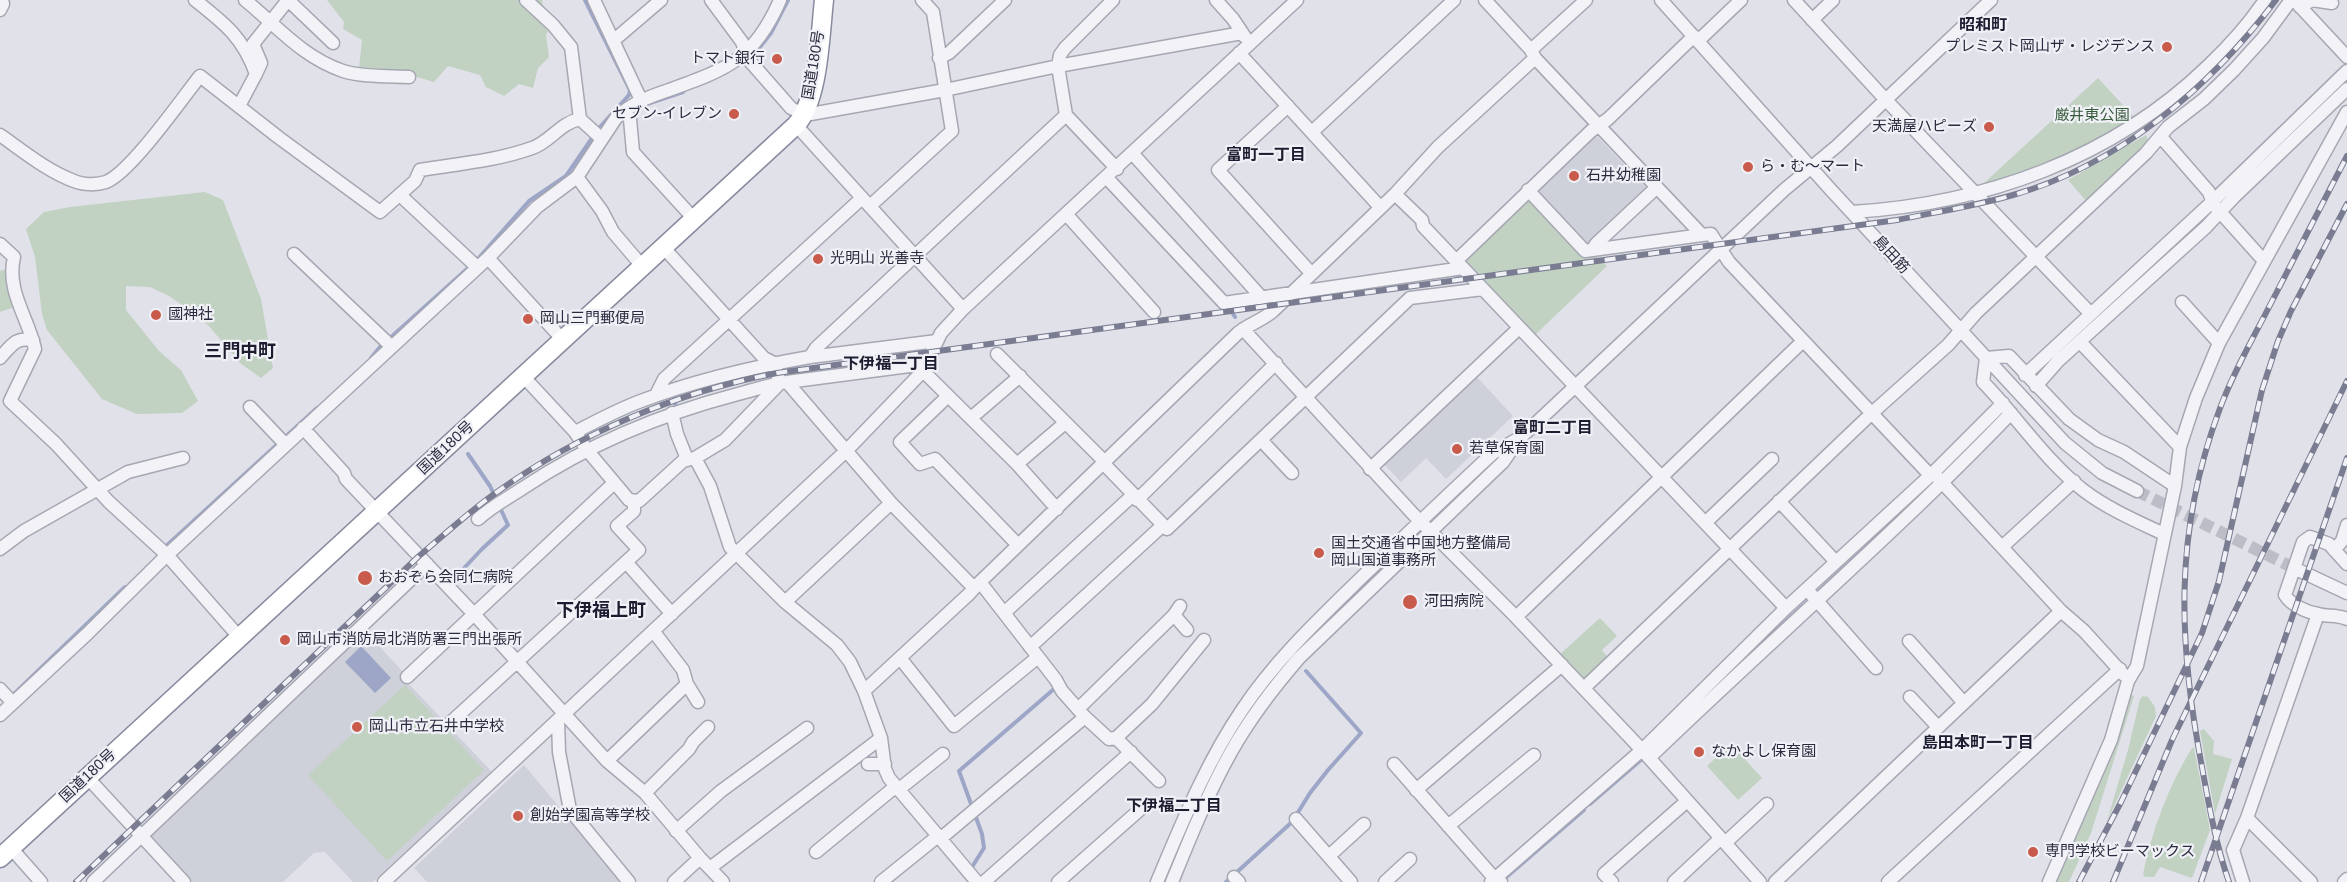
<!DOCTYPE html>
<html>
<head>
<meta charset="utf-8">
<style>
	body { margin:0 }
	canvas { display:block; background:#e0e1e9 }
</style>
</head>
<body>
<canvas width="2347" height="882"></canvas>
<script>
const c = document.querySelector('canvas').getContext('2d');
c.lineJoin = 'round';
function fillPath(path, color) { c.fillStyle = color; c.fill(path, 'evenodd'); }
function trace(path, color, width, dash) { c.strokeStyle = color; c.lineWidth = width; c.lineCap = dash ? 'butt' : 'round'; c.setLineDash(dash || []); c.stroke(path); }
function write(font, color, halo, rows, align = 'center') {
  c.font = font + ' Helvetica,"Noto Sans JP",sans-serif'; c.lineWidth = 4.5; c.setLineDash([]); c.textBaseline = 'middle'; c.strokeStyle = halo; c.fillStyle = color; for (const [text, x, y, turn = 0] of rows) {
    c.save(); c.translate(x, y); c.rotate((+turn || 0) * Math.PI / 180); c.textAlign = isNaN(turn) ? turn : align; if (halo) c.strokeText(text, 0, 0); c.fillText(text, 0, 0); c.restore();
  }
}
fillPath(new Path2D(`
	M1595,134L1647,189L1587,246L1536,193V190Z
	M1475,375L1513,416L1446,479L1426,458L1401,482L1382,462Z
	M365,631L405,674L407,682L492,772L373,882H353L325,852L314,853L283,882H191L151,838L150,833Z
	M524,765L622,882H427L414,868Z`), '#ced0da');
fillPath(new Path2D(`
	M327,0H542L545,21L550,26L546,35L549,57L538,68L533,88L519,84L504,96L486,87L480,75L448,66L434,82L410,75L359,68L362,40L343,29L344,22Z
	M2098,78L2133,116C2092,146 2034,176 1983,184Z
	M2146,135L2150,144L2088,203L2068,180Z
	M205,192L223,200L261,299L273,368L261,378L240,363L209,326L195,314L169,296L150,287L126,286V310L159,351L181,370L198,401L182,413L137,414L102,399L47,330L42,314L35,257L26,229L44,212L70,207Z
	M1526,199L1532,200L1607,266L1534,336L1462,259Z
	M9,268L15,307L0,312V271Z
	M1600,618L1617,636L1602,650L1609,659L1583,683L1558,656Z
	M405,685L484,770L387,861L308,775Z
	M2129,694L2134,696L2091,833L2069,882H2053Z
	M2143,696L2148,697L2155,707L2156,716L2107,821L2128,750L2140,699Z
	M2204,729L2214,741L2213,754L2232,759L2215,814L2200,731Z
	M1731,744L1762,778L1738,800L1707,766Z
	M2192,748H2194L2210,830L2192,878L2160,867L2154,877H2145L2143,874C2152,830 2168,787 2192,748Z`), '#c2d2c2');
fillPath(new Path2D(`
	M361,646L391,678L375,693L345,662Z`), '#9da6c7');
trace(new Path2D(`
	M752,57L771,33L788,0
	M647,104L683,92
	M1229,307L1235,317
	M2059,353L2203,222L2214,209
	M371,358L380,347L477,260L529,201L566,176L599,128L629,95L630,90L585,0
	M2039,372L2049,362
	M673,395L676,407
	M1964,453L1992,423
	M164,548L317,408
	M450,583L482,549L508,525L490,486L468,454
	M1739,665L1890,525
	M14,694L125,587
	M1590,804L1642,759
	M972,867L984,848L982,834L959,771L1054,689
	M1503,880L1584,810
	M1226,882L1292,822L1310,793L1328,770L1361,733L1306,671`), '#9da6c7', 4);
trace(new Path2D(`
	M2137,491L2296,569`), '#bcbdc7', 12, [12, 6]);
const minor = new Path2D(`
	M195,0C224,23 243,37 256,74L239,106
	M245,0C277,26 302,57 343,71C361,77 389,76 409,77
	M526,0L553,25L571,47L580,119L602,139
	M594,0L641,100
	M711,0L742,42L748,59L791,108L805,115L945,90L1058,66L1242,33
	M1113,0L1065,48L1060,55L1058,66L1066,115L1117,169
	M1216,0L1233,19L1245,37
	M1485,0L1531,50L1535,58L1702,235L1711,234L1729,262L1930,475
	M1661,0L1831,190L2065,443L2102,473L2137,491
	M1794,0L1885,99L2090,313
	M2294,0L2347,57
	M2300,7L2312,0L2332,3
	M0,10L3,4L2,0
	M1812,20L1833,0
	M613,41L661,0
	M1698,41L1741,0
	M1531,50L1586,0
	M1239,53L1380,207
	M939,58L949,53L1005,0
	M256,74L261,63L253,44L288,0L333,43
	M1288,106L1218,170L1311,273
	M624,111L630,119L633,152L694,219
	M796,125L963,309
	M1312,132L1454,0
	M0,135C23,151 47,171 74,181C83,185 97,185 106,182C130,173 181,100 200,76L278,137L380,212L415,181L420,170C457,164 496,161 532,148C550,142 560,123 580,119
	M2161,137L2209,192L2213,204L2264,261
	M1133,154L1262,298
	M577,177L602,211L613,232L642,266
	M1107,178L1224,303L1463,268
	M1528,190L1585,251L1702,235
	M1395,194L1438,147L1535,58
	M401,196L477,267
	M870,206L952,131L933,12L922,0
	M1852,212C1984,204 2112,159 2208,66C2229,46 2249,24 2265,0
	M1067,215L1154,312
	M0,244L14,257C6,291 28,317 35,349L10,401L56,444L109,502L167,555L240,638
	M663,247L764,358L774,363L780,383
	M1592,250L1596,244L1657,187
	M294,254L391,346
	M488,258L563,340
	M1456,261L1591,131L1608,119L1694,36
	M2182,302L2219,343
	M1243,329L1414,515L1516,617L1642,750L1760,882
	M2080,342L2180,447
	M997,354L1105,462
	M810,357L937,341
	M0,358C12,345 15,337 33,340
	M923,371L1017,464L1057,509
	M2025,375L2212,202L2347,71
	M523,376L575,432L587,450L629,500L639,501L683,461L695,458L725,440L780,383
	M787,382L917,365L928,366
	M2036,386L2058,361L2206,227L2235,196L2347,89
	M656,395L664,379L862,198
	M948,396L900,442L920,464L935,459L1018,545
	M250,407L285,444
	M672,413L677,434L687,459
	M971,418L1020,376
	M303,428L344,473L346,479L474,614L607,761L645,793L700,858L723,882
	M575,432C597,421 619,409 641,401C696,380 753,367 810,357L816,348L1066,115
	M1261,440L1292,473
	M695,458L710,486L730,547L785,602L837,645L850,662L864,691L881,738L885,769L889,778L977,882
	M1017,464L1065,423
	M1104,464L1167,529L1410,298L1483,289
	M1370,469L1519,328
	M1938,478L2061,611L2084,631L2124,675
	M1137,500L1276,363
	M1779,501L1836,562
	M478,519C492,506 508,498 523,488C589,444 661,414 738,394C754,390 771,384 787,382L891,503L974,588
	M1705,523L1772,459
	M2164,534C2136,521 2108,509 2083,490C2045,460 2017,417 1983,382L1986,358L2009,356L2069,419L2098,440L2124,452L2175,486
	M2002,547L2074,481
	M0,549L24,531L128,472L183,458
	M2334,550L2342,541L2347,525
	M626,562L672,614
	M2347,564L2329,544L2310,537L2303,542L2285,595C2291,605 2306,612 2318,614C2328,617 2337,614 2347,619
	M2296,569L2347,593
	M1811,594L1876,668
	M785,602L891,503
	M1004,613L1133,495
	M1174,615L1187,630
	M1516,617L1803,341
	M654,632L683,670L687,684L698,702
	M1909,641L1964,703
	M1030,647L1162,526
	M900,658L954,726L1038,657
	M407,677L614,483
	M1584,688L1872,413L1948,345L1976,313L2146,153L2168,127L2204,99L2234,70L2263,38L2291,0
	M0,689L13,703
	M864,691L969,594L980,582L1238,333C1249,324 1263,320 1273,311L1395,194L1422,220L1423,226L1786,608
	M1910,697L1938,727
	M1078,709L1174,615L1180,606
	M0,715L87,634L167,555L488,258L537,207L577,177L616,118C632,103 648,97 669,90C727,69 754,60 780,0
	M1085,717L1109,739L1116,738L1152,704L1204,640
	M558,721L559,752L570,810L629,882
	M450,723L639,550L617,526L634,511V501
	M1116,738L1159,781
	M1649,758C1769,642 1896,533 2011,413
	M607,761L687,684
	M868,764H885
	M1394,764L1495,879L1501,882
	M87,777L184,882
	M898,790L943,754
	M1416,790L1562,665
	M645,793L689,749L693,742L708,727
	M1296,819L1351,882
	M1448,826L1534,755
	M676,831L721,791L807,728
	M940,839L1085,717L1062,691L1056,680L980,582
	M1725,843L1767,804
	M11,848L41,882
	M816,852L895,787
	M1329,856L1364,824
	M710,868L881,738
	M1234,877L1239,882
	M93,882L427,564
	M384,882L847,450L923,371L941,333L963,309L1297,0
	M674,882L700,858
	M881,882L938,836
	M984,882L1131,752
	M1058,882L1144,806
	M1157,882C1182,823 1206,763 1242,710C1276,659 1320,618 1364,575C1407,534 1450,493 1493,453L1516,440
	M1172,882C1190,838 1208,793 1231,752C1250,718 1274,687 1299,658L1503,462L1518,440L1784,190L1837,146L1991,0
	M1385,882L1410,859
	M1491,882L1642,750L1786,608L1933,473L2003,403
	M1612,882L1604,874L1687,801
	M1674,882L1721,838
	M1775,882L2061,611
	M1888,882L2120,669
	M2049,882L2111,740L2128,681L2137,666L2175,486L2180,447L2196,398L2219,343L2347,112
	M2243,882L2233,850L2247,818
	M2311,882L2247,818L2318,614
	M2344,882L2347,879`);
const highway = new Path2D(`
	M0,858L796,125C819,99 820,35 824,0`);
trace(minor, '#a6a7b3', 15);
trace(highway, '#888b9f', 21);
trace(minor, '#f3f3f7', 12);
trace(highway, '#fff', 18);
const rail = new Path2D(`
	M76,882L419,556C445,534 470,511 497,492C580,433 677,392 777,373L1897,220C1936,212 1975,206 2013,195C2121,164 2210,87 2276,0
	M2079,882L2121,802L2202,633L2219,581L2262,390L2278,341L2291,311L2347,204
	M2113,882L2172,740L2347,381
	M2201,882L2347,458
	M2229,882C2216,845 2209,806 2202,767C2178,642 2174,532 2219,411C2232,375 2251,342 2268,309C2294,258 2321,207 2347,156`);
trace(rail, '#7a7d91', 6);
trace(rail, '#f0f1f6', 4, [11]);
for (const [x, y, r, color] of [
	[2167,47,6,"#c85b4b"],
	[777,59,6,"#c85b4b"],
	[734,114,6,"#c85b4b"],
	[1989,127,6,"#c85b4b"],
	[1748,167,6,"#c85b4b"],
	[1574,176,6,"#c85b4b"],
	[818,259,6,"#c85b4b"],
	[156,315,6,"#c85b4b"],
	[528,319,6,"#c85b4b"],
	[1457,449,6,"#c85b4b"],
	[1319,553,6,"#c85b4b"],
	[365,578,8,"#c85b4b"],
	[1410,602,8,"#c85b4b"],
	[285,640,6,"#c85b4b"],
	[357,727,6,"#c85b4b"],
	[1699,752,6,"#c85b4b"],
	[518,816,6,"#c85b4b"],
	[2033,852,6,"#c85b4b"]
]) { const dot = new Path2D(); dot.arc(x, y, r, 0, 2 * Math.PI); c.fillStyle = color; c.fill(dot); trace(dot, '#f0f1f6', 2); }
write('15px', '#2a2b3f', '#f0f1f6', [
	["プレミスト岡山ザ・レジデンス",2155,47,"right"],
	["トマト銀行",765,59,"right"],
	["セブン-イレブン",722,114,"right"],
	["天満屋ハピーズ",1977,127,"right"],
	["ら・む〜マート",1760,167],
	["石井幼稚園",1586,176],
	["光明山 光善寺",830,259],
	["國神社",168,315],
	["岡山三門郵便局",540,319],
	["若草保育園",1469,449],
	["国土交通省中国地方整備局",1331,544],
	["岡山国道事務所",1331,561],
	["おおぞら会同仁病院",378,578],
	["河田病院",1424,602],
	["岡山市消防局北消防署三門出張所",297,640],
	["岡山市立石井中学校",369,727],
	["なかよし保育園",1711,752],
	["創始学園高等学校",530,816],
	["専門学校ビーマックス",2045,852]
], 'left');
write('15px', '#2a2b3f', '#f0f1f6', [
	["国道180号",814,65,-81],
	["島田筋",1891,255,47],
	["国道180号",446,448,-43],
	["国道180号",88,776,-43]
]);
write('15px', '#375a3b', '#f0f1f6', [
	["厳井東公園",2092,116]
]);
write('bold 16px', '#1c1d30', '#f0f1f6', [
	["昭和町",1983,26],
	["富町一丁目",1266,156],
	["下伊福一丁目",891,365],
	["富町二丁目",1553,429],
	["島田本町一丁目",1978,744],
	["下伊福二丁目",1174,807]
]);
write('bold 18px', '#1c1d30', '#f0f1f6', [
	["三門中町",240,352],
	["下伊福上町",601,611]
]);
</script>
</body>
</html>
